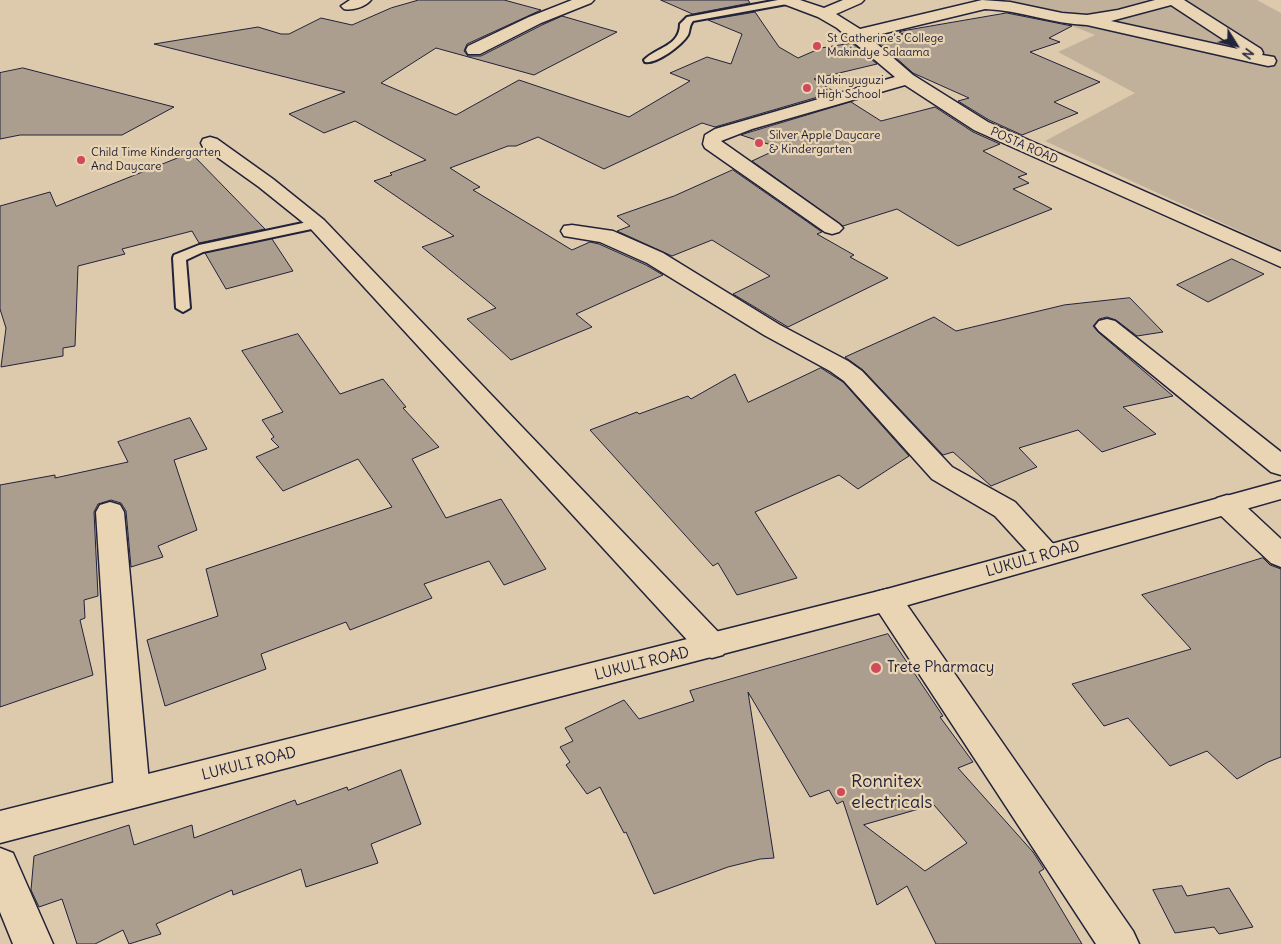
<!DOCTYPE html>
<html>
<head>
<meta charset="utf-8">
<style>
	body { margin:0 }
	#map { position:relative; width:1281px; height:944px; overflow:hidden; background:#ddcaac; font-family:Delius,sans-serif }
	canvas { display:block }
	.north { position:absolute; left:1211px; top:20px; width:50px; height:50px; -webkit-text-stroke:4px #e9d5b3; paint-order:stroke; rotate:126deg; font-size:14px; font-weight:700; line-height:20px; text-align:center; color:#22223b }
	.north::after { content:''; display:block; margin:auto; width:18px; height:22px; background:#22223b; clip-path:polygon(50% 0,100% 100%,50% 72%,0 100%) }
</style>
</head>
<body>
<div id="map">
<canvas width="1281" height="944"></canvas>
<div class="north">N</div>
</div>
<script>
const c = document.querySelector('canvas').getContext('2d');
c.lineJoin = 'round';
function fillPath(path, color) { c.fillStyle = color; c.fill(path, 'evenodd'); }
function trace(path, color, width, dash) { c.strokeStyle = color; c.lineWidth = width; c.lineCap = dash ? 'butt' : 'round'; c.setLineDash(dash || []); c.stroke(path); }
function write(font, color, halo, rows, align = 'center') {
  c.font = font + ' Delius,sans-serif'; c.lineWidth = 4.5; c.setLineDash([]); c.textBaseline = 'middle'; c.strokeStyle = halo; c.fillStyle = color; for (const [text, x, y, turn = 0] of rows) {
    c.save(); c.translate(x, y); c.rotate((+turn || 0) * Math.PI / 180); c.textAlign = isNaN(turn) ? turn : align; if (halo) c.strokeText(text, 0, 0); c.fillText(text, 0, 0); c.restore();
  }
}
fillPath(new Path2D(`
	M1008,0H1257L1281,13V250L1045,141L1135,93L1058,52L1095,35Z`), '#c1b19b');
const building = new Path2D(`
	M419,0H504L541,10L467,44L464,51L468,56H481L542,25L562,16L617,32L534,75L436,48L381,83L456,115L519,80L629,117L690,81L670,73L707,57L731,64L742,34L708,20L755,12L779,47L798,58L821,48L852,43L877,64L814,79L835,92L715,127L702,123L604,169L538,137L516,146H508L450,168L480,187L473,190L572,250L590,242L599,244L646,265L663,275L576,314L592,327L511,360L467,319L496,308L422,247L454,236L374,181L392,175L390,173L426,160L355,121L324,133L289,114L345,92L154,44L258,27L281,34H289L321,18L352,25L391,8Z
	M661,0H748L750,3L693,14Z
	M1007,13L1072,26L1049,38L1060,42L1030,52L1100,82L1054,102L1078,113L1022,135L989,120L958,101L969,98L913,73L875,39L903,34L899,32L902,31Z
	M23,68L174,107L122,135H20L0,139V73Z
	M851,102L881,121L935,107L973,132L1000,144L983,151L1027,174L1018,177L1029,183L1013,189L1052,209L958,246L897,209L843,226L752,161L780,148L741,135Z
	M191,153L265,229L199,243L192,231L122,249L125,254L78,266L75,346L63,348V356L1,367L6,328L0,309V206L50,192L56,206Z
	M733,170L822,232L817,234L854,255L850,257L888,278L788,327L733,294L770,276L712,240L672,256L617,231L630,226L617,216L674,196Z
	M272,239L293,271L226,289L205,253Z
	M1232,259L1264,274L1208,302L1177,285Z
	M1130,298L1163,332L1137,336L1116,320L1107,317L1099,319L1093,326L1098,332L1173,396L1123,407L1156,434L1102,452L1078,430L1019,448L1037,467L991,486L953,452L943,455L863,370L845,357L934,317L956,331L1064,305Z
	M298,334L340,394L383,379L406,407L403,408L439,447L412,459L446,518L501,499L546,569L504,585L489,561L424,584L432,598L350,630L346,622L261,654L266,669L165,706L147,640L218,616L206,569L392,507L358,459L283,491L256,457L279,447L271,439L274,437L262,420L283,412L242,351Z
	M821,368L843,382L909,456L858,489L839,475L755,512L797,578L737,595L718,563L713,566L590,430L637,412L639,414L688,396L691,399L735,374L748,402Z
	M190,418L207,449L174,460L197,530L158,546L163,557L131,567L126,511L121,503L111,500L98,504L94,512L98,596L84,600L85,618L80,620L93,675L0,707V485L55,475V478L128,462L118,442Z
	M1263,558L1270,565L1281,569V757L1268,762L1237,779L1207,751L1170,766L1128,718L1104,726L1072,684L1191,649L1142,595Z
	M888,634L943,716L940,717L973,762L958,768L1033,852L1044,869L1039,872L1082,944H936L907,886L877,905L843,801L837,804L829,790L810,797L748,692L774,858L760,859L728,867L654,894L626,832L624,833L600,787L587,794L566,765L570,762L560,747L573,741L565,728L624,700L639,719L694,701L690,691ZM934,805L967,843L925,871L864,825Z
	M401,770L421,824L371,844L378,863L306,887L301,869L233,895L232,890L156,924L161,934L129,944L123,930L95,944H77L62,899L39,907L31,890L34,856L129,825L134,845L192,825L194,838L295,800L297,805L347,787L348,790Z
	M1182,886L1187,896L1229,888L1253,927L1219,934L1214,927L1175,933L1153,890Z`);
fillPath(building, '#ab9e8e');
trace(building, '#22223b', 1);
const lane = new Path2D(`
	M778,0L792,1L787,4L693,21C689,26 690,30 688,35C682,45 657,64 645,62L644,60C657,47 680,46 680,24L687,17Z
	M317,220L323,224L321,227L203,252L186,260L190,308L183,312L176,308L173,258L174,255L199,245Z`);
const street = new Path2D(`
	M350,0H371C365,7 352,11 344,9L341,6Z
	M572,0H594L591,3L541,23L480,54H468L466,50L468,46L529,17Z
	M778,0H800L824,8L843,0H864L861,3L836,14L860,29L982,0L1010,2L1062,13L1087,15L1118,10L1155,0H1184L1261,49L1263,53L1262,55L1274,57L1276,61L1274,65L1268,66L1087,25C1052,24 1020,10 985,9L869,37L913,75L988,122L1281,252V267L974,130L905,85L752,129L721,141L839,224L843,228L839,232L832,234L825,232L705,148L703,144L705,135L715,129L895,77L837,28L818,17L781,3ZM1171,5L1238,49L1111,21Z
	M210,137L217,139L273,179L324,220L723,637L728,646L723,655L712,658L701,655L310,228L259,187L203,147L201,143L203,139Z
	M572,225L613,231L663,253L780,325L848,361L862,371L952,467L1015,502L1057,548L1062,555L1057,562L1047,565L1037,562L995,516L932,479L844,381L830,371L764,335L647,263L600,242L564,236L561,231L564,226Z
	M1107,319L1115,321L1281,452V475L1271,472L1099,331L1095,326L1099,321Z
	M1227,495L1237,498L1281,539V567L1271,563L1217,512L1213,505L1217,498Z
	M110,502L120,505L124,512L150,793L145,804L132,808L119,804L114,793L96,512L100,505Z
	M887,589L898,592L1133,931L1139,944H1096L876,608L872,600L876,592Z
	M0,848L13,853L53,944H13L0,912Z`);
const secondary = new Path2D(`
	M1281,481V499L887,611L0,843V811L887,589Z`);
trace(lane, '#22223b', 4);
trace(street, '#22223b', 3);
trace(secondary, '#22223b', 3);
fillPath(lane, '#e9d5b3');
fillPath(street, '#e9d5b3');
fillPath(secondary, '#e9d5b3');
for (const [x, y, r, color] of [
	[817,46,5,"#d1495b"],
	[807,88,5,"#d1495b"],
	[759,143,5,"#d1495b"],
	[81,160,5,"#d1495b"],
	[876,668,6,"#d1495b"],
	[841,792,5,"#d1495b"]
]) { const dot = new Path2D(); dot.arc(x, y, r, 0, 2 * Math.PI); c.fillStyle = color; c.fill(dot); trace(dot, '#e9d5b3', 2); }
write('12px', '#22223b', '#e9d5b3', [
	["St Catherine's College",827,39],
	["Makindye Salaama",827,53],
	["Nakinyuguzi",817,81],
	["High School",817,95],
	["Silver Apple Daycare",769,136],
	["& Kindergarten",769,150],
	["Child Time Kindergarten",91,153],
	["And Daycare",91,167]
], 'left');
write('12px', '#22223b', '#e9d5b3', [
	["POSTA ROAD",1024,146,24]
]);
write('15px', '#22223b', '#e9d5b3', [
	["LUKULI ROAD",1033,559,-16],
	["LUKULI ROAD",642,664,-14],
	["LUKULI ROAD",249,764,-14]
]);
write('15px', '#22223b', '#e9d5b3', [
	["Trete Pharmacy",887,668]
], 'left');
write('18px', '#22223b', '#e9d5b3', [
	["Ronnitex",851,782],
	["electricals",851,803]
], 'left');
</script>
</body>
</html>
